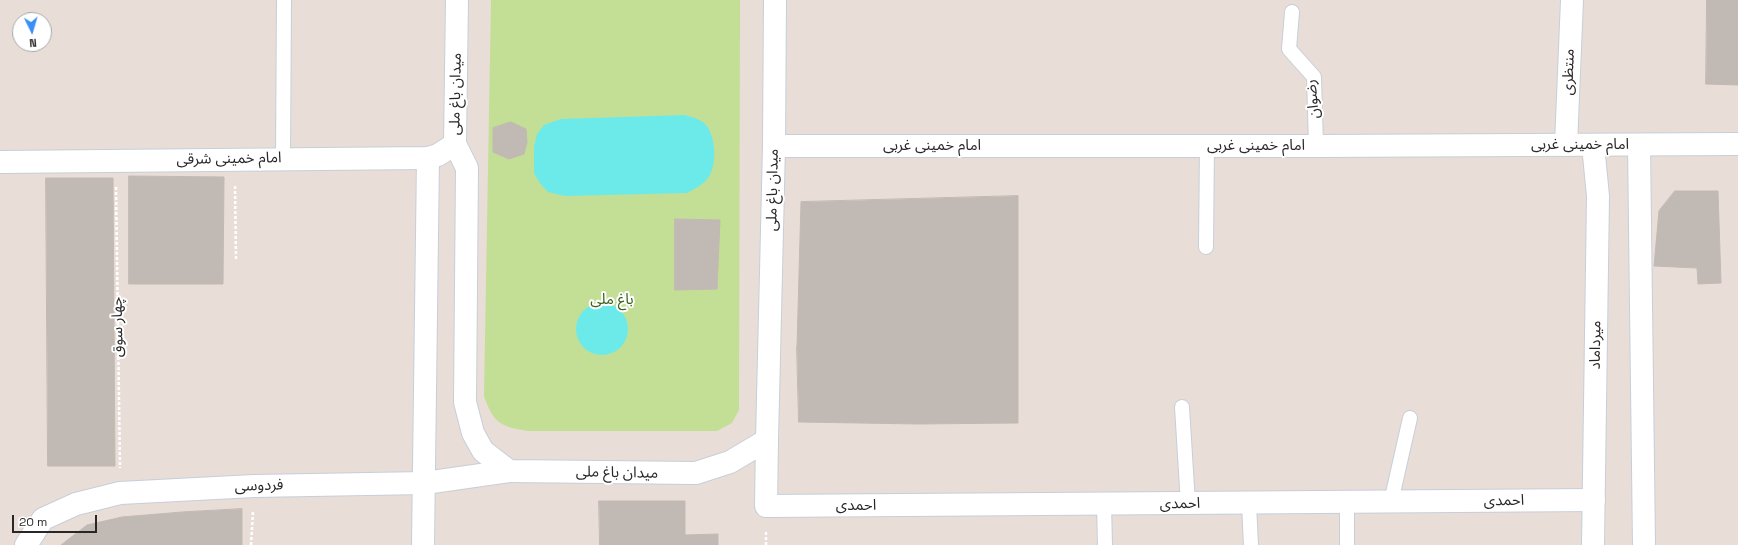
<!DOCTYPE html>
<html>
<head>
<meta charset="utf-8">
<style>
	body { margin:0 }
	#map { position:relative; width:1738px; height:545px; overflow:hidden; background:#e9ddd8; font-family:"Space Grotesk",sans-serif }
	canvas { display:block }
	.north { position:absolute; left:12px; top:12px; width:40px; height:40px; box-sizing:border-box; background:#fff; border:1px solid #a9a9a9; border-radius:50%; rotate:175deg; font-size:11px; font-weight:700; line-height:16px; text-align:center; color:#272727 }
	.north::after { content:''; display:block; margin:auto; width:14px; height:18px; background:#3a8ff4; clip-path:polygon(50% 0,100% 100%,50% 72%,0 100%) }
	.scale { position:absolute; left:12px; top:515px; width:85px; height:18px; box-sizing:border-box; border:2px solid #272727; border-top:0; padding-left:5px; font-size:12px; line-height:14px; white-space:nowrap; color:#272727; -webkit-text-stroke:3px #fff; paint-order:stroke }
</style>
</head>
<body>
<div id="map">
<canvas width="1738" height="545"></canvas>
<div class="north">N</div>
<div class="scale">20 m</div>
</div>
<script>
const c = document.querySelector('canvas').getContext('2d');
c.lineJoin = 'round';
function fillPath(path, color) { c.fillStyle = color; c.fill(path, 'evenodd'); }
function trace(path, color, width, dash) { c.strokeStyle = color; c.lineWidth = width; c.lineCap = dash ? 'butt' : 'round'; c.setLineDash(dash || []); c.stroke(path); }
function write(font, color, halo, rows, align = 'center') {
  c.font = font + ' "Space Grotesk","Noto Sans Arabic",sans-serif'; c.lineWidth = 4; c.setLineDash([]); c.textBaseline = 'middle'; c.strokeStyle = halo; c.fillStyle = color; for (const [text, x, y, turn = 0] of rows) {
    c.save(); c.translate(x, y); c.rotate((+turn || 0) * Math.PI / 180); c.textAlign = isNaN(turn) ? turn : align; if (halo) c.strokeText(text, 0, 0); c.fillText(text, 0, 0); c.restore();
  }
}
fillPath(new Path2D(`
	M491,0H740L739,410L732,423L717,431H528C501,427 493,423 484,396Z`), '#c2df95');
fillPath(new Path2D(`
	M685,115C691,117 697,118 703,122C716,132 718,165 708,178C703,185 694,189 687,193L565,196L548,192L539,182L534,173V147L537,134L544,125L561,119Z
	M576 329a26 26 0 1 1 52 0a26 26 0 1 1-52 0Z`), '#6ceaea');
const building = new Path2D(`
	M1707,0H1738V85L1706,84Z
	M511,122L526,129L527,142L524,154L509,159L493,152V128Z
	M129,176L224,177L223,284H129Z
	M46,178H113L115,466H48Z
	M1675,191H1718L1721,283L1698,284L1697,268L1654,266L1659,211Z
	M1018,196V423L918,424V349L797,347L801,202Z
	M675,219L720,220L717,289L675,290Z
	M797,347L918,349V424L799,422Z
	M599,501H685V535L718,534V545H600Z
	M242,509V545H61L87,525L122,517L182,512Z`);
fillPath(building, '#c1b9b4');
trace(building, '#c4b9b2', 1);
const service = new Path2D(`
	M1292,12L1289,49L1314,77L1316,146
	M283,158L284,0
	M1206,247L1207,146
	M1182,407L1188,504
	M1391,502L1410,418
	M1347,503V545
	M1249,504L1251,545
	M1104,505L1105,545`);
const minor = new Path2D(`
	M1566,145L1572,0
	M767,440L766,506L1594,500
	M423,545L428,158`);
const tertiary = new Path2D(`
	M1593,145L1598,196L1593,545
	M1639,145L1644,545
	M26,545L43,519L76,504L120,493L254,486L425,483L509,471`);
const secondary = new Path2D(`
	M457,0L455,144L467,168L465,402L473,433L483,451L509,471L696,473L730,462L767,440L774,146L775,0
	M774,146H1316L1738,144
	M0,162L428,158L438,155L455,144`);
trace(service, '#c6cfd9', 16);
trace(minor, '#c6cfd9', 24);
trace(tertiary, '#c6cfd9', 24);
trace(secondary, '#c6cfd9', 24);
trace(new Path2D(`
	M235,186L236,261
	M116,187L120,468
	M766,532V545
	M251,545L253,511`), '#fff', 2.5, [3, 2]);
trace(service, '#fff', 14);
trace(minor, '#fff', 22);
trace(tertiary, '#fff', 22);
trace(secondary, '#fff', 22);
write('15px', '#272727', '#fff', [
	["منتظری",1569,72,-88],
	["میدان باغ ملی",456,94,-89],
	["رضوان",1313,99,-96],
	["امام خمینی غربی",1580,145],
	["امام خمینی غربی",932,146],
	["امام خمینی غربی",1256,146],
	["امام خمینی شرقی",229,159,-1],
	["میدان باغ ملی",773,190,-89],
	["چهار سوق",118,327,-91],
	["میرداماد",1596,345,-89],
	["میدان باغ ملی",617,473,1],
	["فردوسی",259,486,-2],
	["احمدی",1504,501,-1],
	["احمدی",1180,504,-1],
	["احمدی",856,506]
]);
write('15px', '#3b601a', '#fff', [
	["باغ ملی",612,300]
]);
</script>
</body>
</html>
